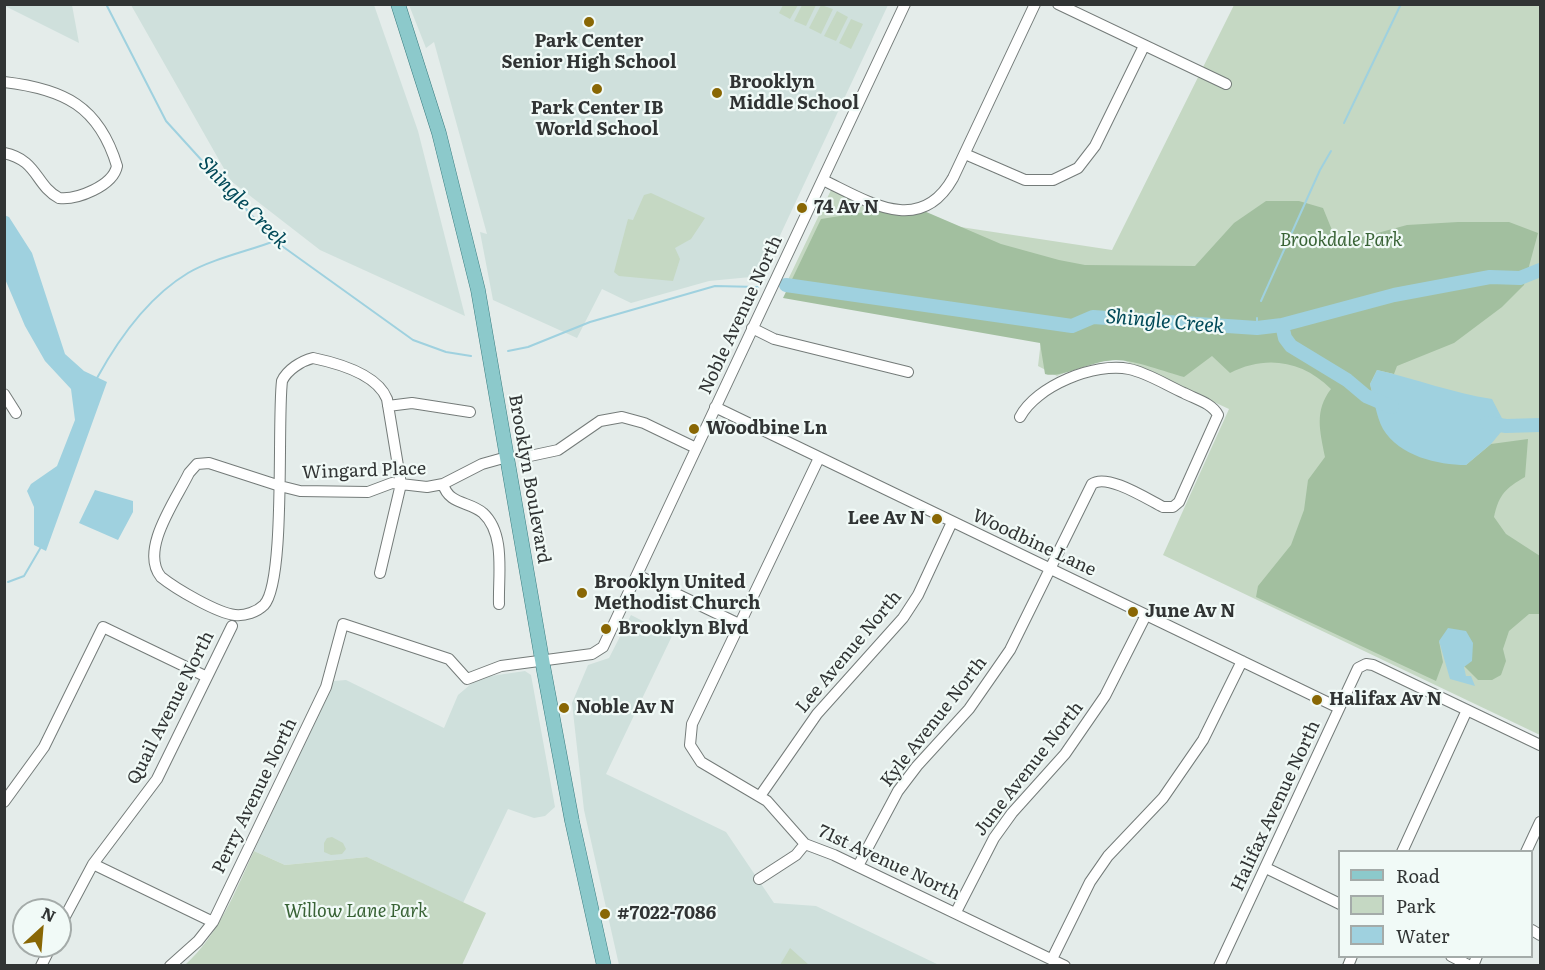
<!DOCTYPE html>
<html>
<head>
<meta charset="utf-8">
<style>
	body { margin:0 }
	#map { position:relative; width:1545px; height:970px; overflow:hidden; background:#e4ecea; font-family:Literata,serif }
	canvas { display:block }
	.frame { position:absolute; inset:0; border:6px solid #313434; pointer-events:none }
	.legend { position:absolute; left:1338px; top:850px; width:195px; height:108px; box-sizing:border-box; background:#f1faf7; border:2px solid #a4aba9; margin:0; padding:8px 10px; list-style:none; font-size:18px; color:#313434 }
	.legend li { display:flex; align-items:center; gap:12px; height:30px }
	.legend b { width:30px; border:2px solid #a4aba9 }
	.north { position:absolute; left:12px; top:898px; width:60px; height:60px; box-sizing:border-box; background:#f1faf7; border:2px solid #a4aba9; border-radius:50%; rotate:26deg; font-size:16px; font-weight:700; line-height:24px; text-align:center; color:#313434 }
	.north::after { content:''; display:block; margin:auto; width:21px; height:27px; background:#896704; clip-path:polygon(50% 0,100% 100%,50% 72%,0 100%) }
</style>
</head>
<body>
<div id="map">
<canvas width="1545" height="970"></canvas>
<div class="frame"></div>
<ul class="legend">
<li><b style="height:8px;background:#8cc9cb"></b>Road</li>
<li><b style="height:16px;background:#c5d8c3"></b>Park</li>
<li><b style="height:16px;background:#9fd1df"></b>Water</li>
</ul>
<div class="north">N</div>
</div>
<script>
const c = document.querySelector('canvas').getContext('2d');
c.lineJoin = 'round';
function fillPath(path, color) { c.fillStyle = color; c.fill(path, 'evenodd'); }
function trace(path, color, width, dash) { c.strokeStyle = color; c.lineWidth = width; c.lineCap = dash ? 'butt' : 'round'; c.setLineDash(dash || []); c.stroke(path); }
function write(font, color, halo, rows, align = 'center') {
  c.font = font + ' Literata,serif'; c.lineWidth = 4.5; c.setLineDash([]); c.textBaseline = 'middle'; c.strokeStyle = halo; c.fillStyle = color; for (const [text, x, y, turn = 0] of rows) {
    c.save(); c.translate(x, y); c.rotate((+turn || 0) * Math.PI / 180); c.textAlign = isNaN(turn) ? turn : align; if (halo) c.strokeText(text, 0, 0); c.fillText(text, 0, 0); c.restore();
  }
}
fillPath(new Path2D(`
	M4,5H72L79,43L5,6Z
	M131,5H374L418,131L465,316L320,250L231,181Z
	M409,5H888L761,276L709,281L631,303L602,289L577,338L493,300L480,232L487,234L434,42L426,48Z
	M631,615L672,636L606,774L726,832L774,903L816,906L939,965H619L584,810L572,703L588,665L609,658Z
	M525,671L531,675L555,807L545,816L534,818L508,809L463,903L367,857L285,865L254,851L334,681L346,680L444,728L458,695L471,684L484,677Z`), '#cfe0dc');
fillPath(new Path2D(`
	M783,5H798L790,19L779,13Z
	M802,5H816L806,26L794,21Z
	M821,5L833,9L821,34L809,28Z
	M1234,5H1540V735L1163,555L1229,409L1121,359L1088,363L1057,376L1038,366L1043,324L785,286L831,190L888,216L1112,250Z
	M837,11L848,17L836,41L824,36Z
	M851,19L863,24L851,49L839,43Z
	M651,193L705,218L691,239L675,248L680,259L673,281L619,276L614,272L628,219L633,220L644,195Z
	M332,837L343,843L346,849L342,854L331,855L324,852V843L327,838Z
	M254,851L285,865L367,857L486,913L462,965H185C219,934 235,892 254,851Z
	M790,948L809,965H780Z`), '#c5d8c3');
fillPath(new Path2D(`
	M1266,201H1299L1323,208L1334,235L1359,238L1407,225L1458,222H1509L1538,233L1524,285L1502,307L1454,343L1397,366L1394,374L1377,370L1370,384L1375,405L1466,465L1491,444L1528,439L1525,477C1506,488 1499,494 1494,517L1506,534L1540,556V614H1529L1509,631L1503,649L1506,661L1501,675L1492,680H1478L1439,641L1443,662L1436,681L1256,597L1258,586L1291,545L1304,510L1308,480L1325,457C1320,431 1314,411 1331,389C1302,360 1265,355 1230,373L1212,356L1184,377C1165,372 1135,360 1116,360C1093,360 1061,379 1045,374L1040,343L783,298L821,219L878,210L903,216L924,211L1001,244L1059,260L1085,265L1195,266L1234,223Z`), '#a2bf9f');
fillPath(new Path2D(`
	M4,215L9,217L32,253L65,354L84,371L107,382L46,551L34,545V507L27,491L31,484L57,466L75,420L71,389L45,361L25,326L5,279Z
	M1377,370C1416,379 1453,393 1492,399L1506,426L1491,444L1466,465C1438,465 1399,456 1383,429C1376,416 1374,398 1370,384Z
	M95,490L133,501V512L118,540L79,523Z
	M1448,628L1466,631L1473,643L1472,661L1464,667L1466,676H1471L1475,686L1450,679L1439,641Z`), '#9fd1df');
trace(new Path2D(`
	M106,4L166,121L275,241L413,340L446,352L471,356
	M1344,123L1401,4
	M1261,301L1320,170L1331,151
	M1257,328V318
	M508,351L528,347L590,322L715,286L758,287
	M97,378C119,338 148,297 188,273C212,259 248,251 275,241
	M8,582L24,576L41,547`), '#9fd1df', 2);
trace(new Path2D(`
	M786,285L1072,326L1093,317L1257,328L1282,325L1394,295L1490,277L1520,278L1540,270
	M1282,325L1285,338L1291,346L1347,380L1366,396L1392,407
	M1487,423L1506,426L1540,425`), '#9fd1df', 14);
const minor = new Path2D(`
	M1058,4L1226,84
	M4,82C64,89 99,106 117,166C113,186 77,200 59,198C35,185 38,160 4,153
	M965,154L1025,180H1053L1078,168L1095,146L1144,46
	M823,180C867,201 920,237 953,178L1035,4
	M752,328L774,339L908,372
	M4,394L16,413
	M388,406L412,403L470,412
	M715,407L1339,708
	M530,456L558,450L600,421L622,417L644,423L696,448
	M819,458L692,724L690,745L701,762L767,801L805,844L834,855L1065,966
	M443,484C449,505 469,501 483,513C506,534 498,576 499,604
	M380,573L401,484L387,399C377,374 337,363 313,358C301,361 287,370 282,381C277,421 286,582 264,605C257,612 245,616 235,615C217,613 176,589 161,577C139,550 176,500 189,473L197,464L209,463L280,486L300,491L368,492L392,483L427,487L443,484L482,464L507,457
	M637,575L739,624
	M760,796L817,714L903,618L918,595L952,522
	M4,802L44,747L103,627L207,677
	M1402,852L1467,710
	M1526,852L1540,822
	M93,864L213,922
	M858,866L898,791L917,766L969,709L1010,650L1092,484C1107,473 1147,499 1163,507H1173L1179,502L1218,415C1212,403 1195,399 1184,393C1166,385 1148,373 1129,369C1095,362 1036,386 1020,417
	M1266,868L1340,904
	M759,879L796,855L805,844
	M956,912L994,838L1012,813L1065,754L1105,696L1146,615
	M60,926L93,864L157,779L232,626
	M1532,930L1540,935
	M1451,956L1470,966
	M1052,959L1090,882L1108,856L1163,798L1203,740L1242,661
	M41,966L51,946
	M170,966L198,941L213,922L326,687L343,624L449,659L467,679L501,666L592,654L603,647L905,4
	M1219,966L1358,668L1366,664L1373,665L1540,745
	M1348,966L1352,956
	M1473,966L1477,956`);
const major = new Path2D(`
	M398,4L439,133L478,290L544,671L572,821L604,966`);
trace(minor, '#747b79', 12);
trace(major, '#3b7d80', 15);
trace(minor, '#fff', 10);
trace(major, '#8cc9cb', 14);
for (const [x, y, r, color] of [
	[589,22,6,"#896704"],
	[597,89,6,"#896704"],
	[717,93,6,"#896704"],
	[802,208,6,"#896704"],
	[694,429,6,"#896704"],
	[937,519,6,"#896704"],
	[582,593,6,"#896704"],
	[1133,612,6,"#896704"],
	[606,629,6,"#896704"],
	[1317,700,6,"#896704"],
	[564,708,6,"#896704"],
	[605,914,6,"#896704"]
]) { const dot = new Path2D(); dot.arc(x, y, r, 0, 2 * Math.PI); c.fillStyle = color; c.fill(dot); trace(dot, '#f1faf7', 2); }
write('bold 18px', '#313434', '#f1faf7', [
	["Park Center",589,42,"center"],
	["Senior High School",589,63,"center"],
	["Brooklyn",729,83],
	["Middle School",729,104],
	["Park Center IB",597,109,"center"],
	["World School",597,130,"center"],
	["74 Av N",814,208],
	["Woodbine Ln",706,429],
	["Lee Av N",925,519,"right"],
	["Brooklyn United",594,583],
	["Methodist Church",594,604],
	["June Av N",1145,612],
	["Brooklyn Blvd",618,629],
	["Halifax Av N",1329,700],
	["Noble Av N",576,708],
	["#7022-7086",617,914]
], 'left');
write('italic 18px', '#396336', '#f1faf7', [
	["Brookdale Park",1341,241],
	["Willow Lane Park",356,912]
]);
write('18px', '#313434', '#f1faf7', [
	["Noble Avenue North",741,315,-65],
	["Wingard Place",364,471,-2],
	["Brooklyn Boulevard",529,479,80],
	["Woodbine Lane",1034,543,25],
	["Lee Avenue North",849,652,-50],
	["Quail Avenue North",171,708,-63],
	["Kyle Avenue North",934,722,-52],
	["June Avenue North",1029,769,-52],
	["Perry Avenue North",255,796,-64],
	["Halifax Avenue North",1276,806,-65],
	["71st Avenue North",889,863,25]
]);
write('italic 20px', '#004958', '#f1faf7', [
	["Shingle Creek",243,203,46],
	["Shingle Creek",1165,322,5]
]);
</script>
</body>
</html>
